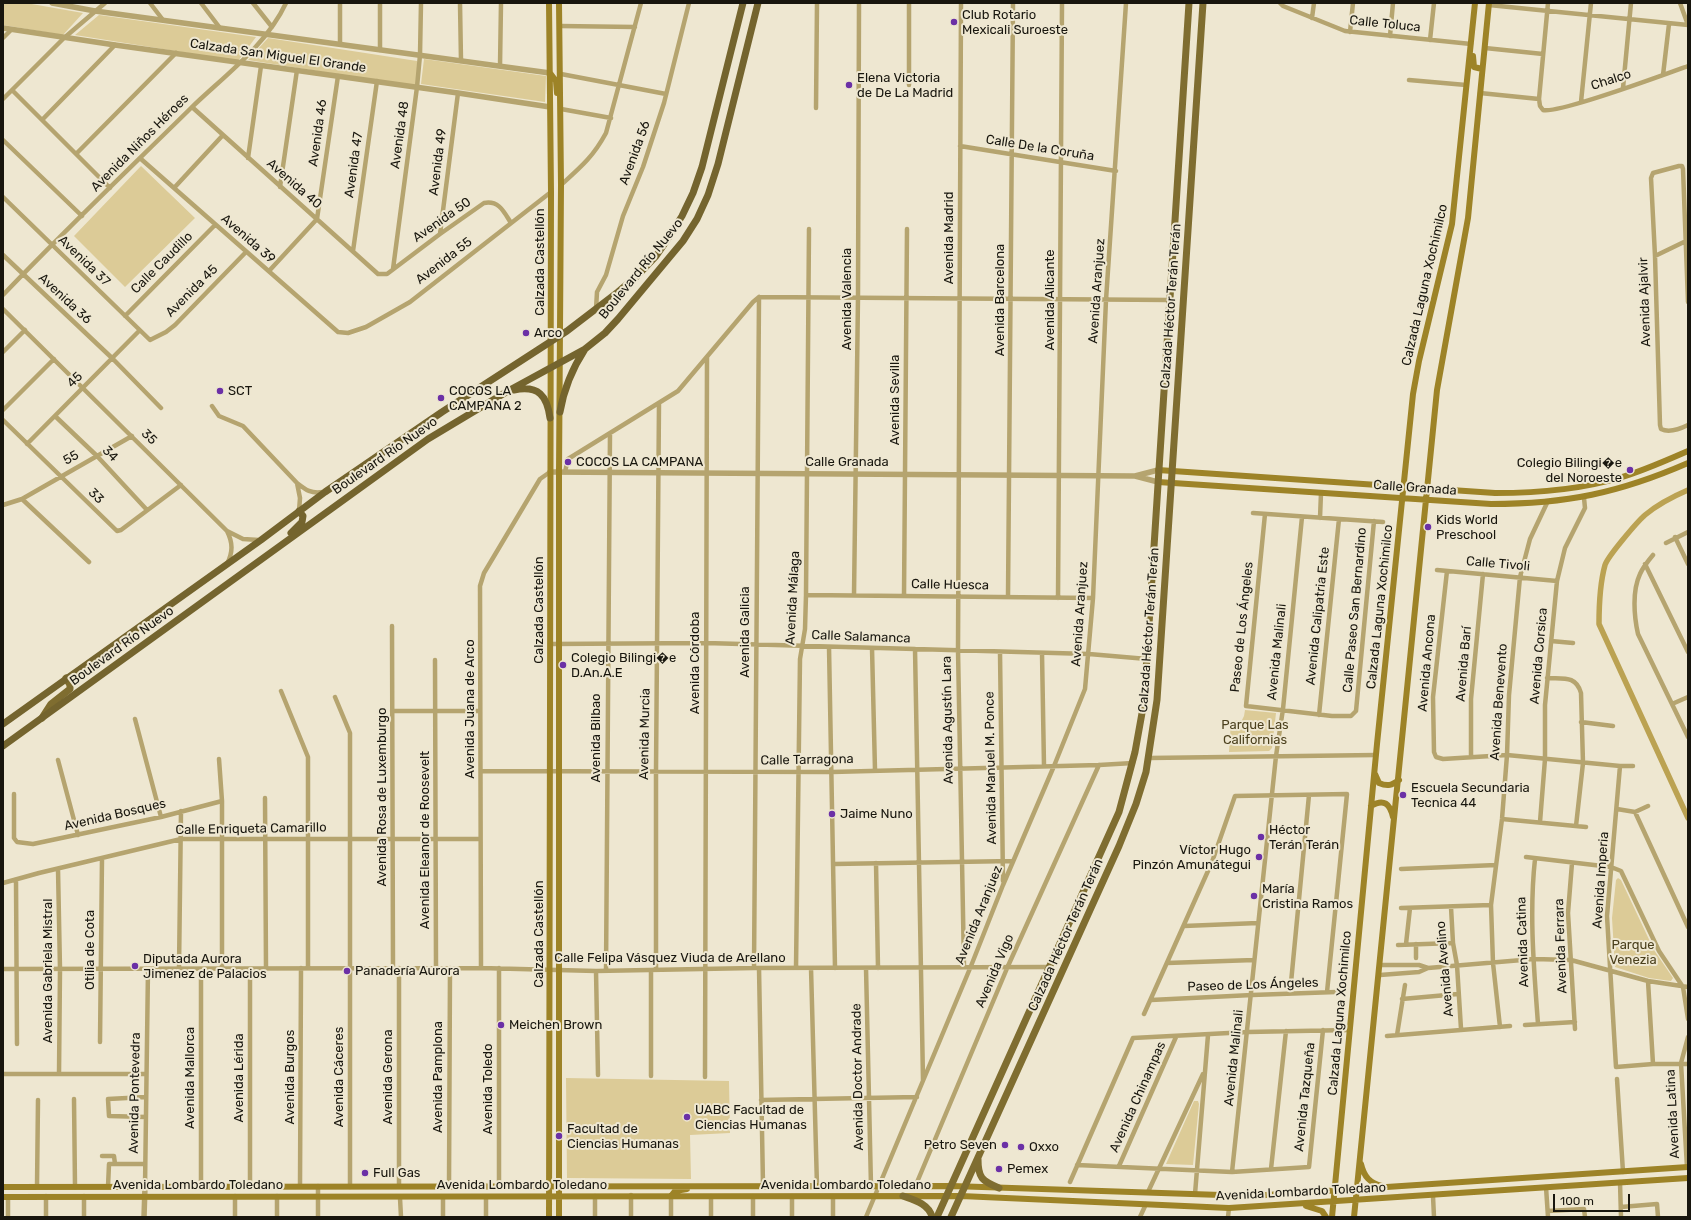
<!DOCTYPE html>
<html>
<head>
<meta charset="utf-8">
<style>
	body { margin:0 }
	#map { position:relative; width:1691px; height:1220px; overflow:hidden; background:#eee7d1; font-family:Rubik,sans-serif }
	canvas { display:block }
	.frame { position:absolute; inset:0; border:4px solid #18160e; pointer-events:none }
	.scale { position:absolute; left:1553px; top:1194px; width:77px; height:18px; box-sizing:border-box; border:2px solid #18160e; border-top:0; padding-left:5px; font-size:12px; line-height:14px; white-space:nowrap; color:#18160e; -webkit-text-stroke:3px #eee7d1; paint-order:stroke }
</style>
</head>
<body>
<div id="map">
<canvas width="1691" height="1220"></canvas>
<div class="frame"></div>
<div class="scale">100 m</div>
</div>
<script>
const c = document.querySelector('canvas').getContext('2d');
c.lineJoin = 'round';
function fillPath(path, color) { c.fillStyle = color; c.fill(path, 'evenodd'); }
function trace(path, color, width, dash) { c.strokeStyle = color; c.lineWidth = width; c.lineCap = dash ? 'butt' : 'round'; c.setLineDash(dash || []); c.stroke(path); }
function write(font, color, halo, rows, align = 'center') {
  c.font = font + ' Rubik,sans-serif'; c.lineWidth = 4; c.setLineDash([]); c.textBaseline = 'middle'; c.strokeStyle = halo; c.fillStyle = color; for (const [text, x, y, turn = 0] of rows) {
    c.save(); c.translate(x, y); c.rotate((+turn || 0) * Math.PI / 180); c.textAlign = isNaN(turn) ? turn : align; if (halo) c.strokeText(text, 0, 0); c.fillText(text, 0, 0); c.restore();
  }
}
fillPath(new Path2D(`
	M3,3H26L83,13L63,35L3,25Z
	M99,15L256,37L238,61L75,35Z
	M268,38L417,61L418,87L248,60Z
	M424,59L546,76L545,102L421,84Z
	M141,166L195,218L125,287L74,236Z
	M1245,710L1276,713L1272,748L1269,751L1229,752L1231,721L1242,720L1244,716Z
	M1618,878L1621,880L1654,950L1673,978L1671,981L1649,978L1615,967L1612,918L1616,880Z
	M566,1078L729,1081L730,1133L690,1135L691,1179L567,1178Z
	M1194,1101H1198L1199,1104L1193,1165L1166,1164Z`), '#dccb97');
trace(new Path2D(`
	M1688,490C1674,496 1657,505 1645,515C1637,522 1608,556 1605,565C1600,583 1599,606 1599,624L1688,818`), '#bba252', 5.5);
trace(new Path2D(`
	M150,3L163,20
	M201,3L220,28
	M253,3L272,27
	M380,3V50
	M460,3L461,61
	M909,3V85
	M961,3L958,650L964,966
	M1280,3L1283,6L1345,31L1471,44
	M1548,3L1539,99L1540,106L1543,110C1558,114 1666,74 1688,66
	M1680,3L1688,25
	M1489,5L1688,25
	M1312,18L1314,3
	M560,26L635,27
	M1350,32L1353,3
	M1390,36L1393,3
	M3,38L11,30
	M1430,40L1434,3
	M340,44V3
	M1485,48L1543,54
	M500,66L501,3
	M561,74L666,94
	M1663,75L1669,24
	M1409,80L1466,85
	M1623,88L1631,3
	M12,90L110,188
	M1480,93L1539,99
	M3,99L64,38L105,3
	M1581,102L1591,3
	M192,107L378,274H387L440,234L484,203C499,200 504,212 511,223
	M816,108L817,3
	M561,109L611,118
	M42,120L115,45
	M3,140L82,216
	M960,146L1116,171
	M76,154L176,53
	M248,158L261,66
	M141,159L338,332L348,333L366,327L410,302L551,192
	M561,185C581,167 593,157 606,133L641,3
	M280,187L297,70
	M174,188L223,135
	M3,197L150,340L166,332L175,325L246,252
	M440,234L458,93
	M353,251L377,81
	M3,255L112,358L161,408
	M1655,256L1686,241
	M393,269L417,87L420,55L421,3
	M269,271L317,219L338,76
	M3,295C64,231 128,170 191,108C224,76 266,46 286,3
	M759,297L1169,300
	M1688,302L1683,169L1682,166H1679L1653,173L1651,178L1655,256L1660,425L1661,429C1669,433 1680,429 1688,425
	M3,309L227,531L243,539L259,540
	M596,309L597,292L606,275L623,216L643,167L664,103L689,3
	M125,316L215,225
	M3,352L25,330
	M212,406L219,416L243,426L297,483C306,490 311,494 323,492
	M3,410L54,359
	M55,416L97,456L147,510
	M3,420L117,531L121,530L181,485
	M27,444L139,331
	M565,472L568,459L678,391L753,302L759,297
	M297,483L300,498L299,511
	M22,499L89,562
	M3,505L22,499L132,436
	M1253,513L1383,522
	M1265,514L1246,706L1332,716H1351L1356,711L1374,521
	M1320,518L1321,493
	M1675,537L1688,564
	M1666,543L1688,532
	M1653,555C1648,561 1643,567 1640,574C1632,591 1634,616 1638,634L1688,737
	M227,564C233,552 233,543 227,531
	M1645,564L1688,652
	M1437,570L1557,581
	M1447,571L1433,697L1434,752L1436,757L1443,759L1507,755L1620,766H1633
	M806,595L1093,598
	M854,595L858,297L859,3
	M904,596L907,229
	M1008,597L1013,3
	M1058,598L1062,3
	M392,626L393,968
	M1551,641L1573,643
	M550,644L706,643L1089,654L1147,659
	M829,647L835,968
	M872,648L875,770
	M915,649L923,1080
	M1000,652L1003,881
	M1042,653L1044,766
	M435,660L436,968
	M1547,678C1563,679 1576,675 1581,693L1583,763L1576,826
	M281,691L308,757V968
	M335,697L350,733V1187
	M1672,704L1688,697
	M392,711H480
	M1319,715L1339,519
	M135,719L161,817
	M1581,722L1613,726
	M1471,756V699L1483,574
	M1149,758L1376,755
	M219,759L222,801V969
	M58,760L78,835
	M1620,766L1607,916L1616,1067L1653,1064H1688
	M481,771L832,772L1099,765L1133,763
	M14,794V838L17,842L33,844L161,817L222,801
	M265,798L266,969
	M1617,809L1635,812L1688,927
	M1635,812L1648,806
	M1502,819L1586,827
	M1540,822L1545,759V705L1557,581L1565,548L1585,508L1584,498
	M1526,857L1611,867L1621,871L1659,951L1683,987L1688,1019
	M1535,859C1529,914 1534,969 1538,1024
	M876,863L878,968
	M1572,863L1568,913L1575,1029
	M834,864L1013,861
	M58,869L60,969L59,1074
	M1401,869L1496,865
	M16,880L17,1044
	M3,883L39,873L181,839H480
	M1451,907L1453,943L1457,965L1461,1029
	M1401,908L1491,905
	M1184,926L1258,923
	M1406,944L1410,908
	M1416,944V958
	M1398,945L1453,943
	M1167,963L1254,960
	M1380,965H1419L1428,968
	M399,968V1186
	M481,968L480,586L484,573L540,479L550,472
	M754,968L759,297
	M759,968L763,1185
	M796,968L800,659L805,629L806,595L809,229
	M811,968L817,1186
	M866,968L871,1186
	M3,969L481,968L596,971L754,968L1048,967
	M179,969L181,811
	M651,970V1076
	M656,970V771L659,403
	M596,971L598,1075
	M606,971L610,433
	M1380,975L1419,972L1428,968L1534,959L1571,960L1648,981L1688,987
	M1648,981L1653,1064
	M1290,993L1309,795
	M1402,999L1458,994
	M1151,1000L1252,995L1336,992
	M1144,1014L1212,862L1235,796L1347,794L1327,992
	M1525,1025L1575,1022
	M1500,1027L1493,963L1491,905L1502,819L1507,755L1509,695L1520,577L1530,539L1547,503
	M1397,1035L1405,985
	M1387,1036L1510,1026
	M100,1042L102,858
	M3,1074H146
	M705,1077L707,357
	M1617,1079L1623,1172
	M74,1099L75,1187
	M761,1100L917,1097
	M146,1117L109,1116L108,1099L146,1097
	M102,1156H114L115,1164
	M1077,1165L1232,1172L1309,1167L1323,1030
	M1119,1166L1176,1037
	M1687,1167L1681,1063L1688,1037
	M1271,1169L1286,1031
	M1232,1172L1276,756L1283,709L1302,517
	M1070,1182L1133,1038L1248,1032L1349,1030
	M1620,1182L1621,1217
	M250,1186V969
	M300,1186L301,968
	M318,1186V1217
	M449,1186L450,968
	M499,1186V968
	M37,1187L38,1100
	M108,1187L109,1164H145
	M145,1187L148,969
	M201,1187V969
	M915,1187L1008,966L1099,765
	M1546,1187L1548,1217
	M1148,1192L1203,1074
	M1195,1194L1208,1035
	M631,1195V1217
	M46,1196V1217
	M84,1196V1217
	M595,1196V1217
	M711,1196V1217
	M792,1196V1217
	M1433,1196L1434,1217
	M443,1197V1217
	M486,1197V1217
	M400,1198L401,1217
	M1621,1207L1657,1204L1658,1217
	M1548,1211L1584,1209L1585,1217
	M8,1217V1197
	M235,1217V1196
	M277,1217V1196
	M671,1217V1196
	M753,1217V1196
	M833,1217V1196
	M866,1217L971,966L1003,885L1054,766L1085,689L1093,598L1106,300L1126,3
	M1140,1217L1146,1204
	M1228,1217L1229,1208`), '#b5a46f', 4.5);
trace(new Path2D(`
	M52,3L95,11L550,73
	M3,28L115,45L458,93L550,107
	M550,472L1135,476L1158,470
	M1135,476L1158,482
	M144,1217L145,1187`), '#b5a46f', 5.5);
trace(new Path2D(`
	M549,3L551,192L549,1217
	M1473,56L1474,67L1482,69
	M550,73L556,81L557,93
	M1158,470L1495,493C1537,493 1579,490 1619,478C1643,471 1665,461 1688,451
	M1158,482L1491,504C1566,504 1619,493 1688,463
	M1375,774L1379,783C1388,787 1392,785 1399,780
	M1371,806C1384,798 1390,804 1393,817
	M1361,1164C1364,1177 1370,1183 1382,1186
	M3,1187L952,1186L1251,1196L1688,1167
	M671,1196L675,1191L687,1189
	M3,1197L961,1196L1229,1208L1688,1178
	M1306,1206L1322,1211L1326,1217
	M559,1217V472L561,185L559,3
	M1332,1217L1377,744L1413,394L1419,361L1452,224L1475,3
	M1354,1217L1437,390L1468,218L1489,3`), '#9d8327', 6);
trace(new Path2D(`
	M42,718L51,704L70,689V685L66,678
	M978,1159C978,1178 982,1181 999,1188
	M903,1196C914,1200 929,1204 932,1217
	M937,1217L1119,812L1135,752L1144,702L1189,3
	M951,1217L1119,846L1136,804L1146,772L1157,700L1203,3`), '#7f6d30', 7);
trace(new Path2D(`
	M514,390C539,385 547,396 550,418
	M560,412C564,388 572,369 585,349
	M291,533L302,522L303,516L299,511
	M3,724L261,540L325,492L442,412L567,331L618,292L637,276L656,256L667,240L682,216L693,193L702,167L743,3
	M3,746L428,439L508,391L585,349L605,333L618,319L683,241L697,219L708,195L718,164L758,3`), '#74642e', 7);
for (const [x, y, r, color] of [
	[954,22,4,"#6b30a6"],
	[849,85,4,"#6b30a6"],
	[526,333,4,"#6b30a6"],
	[220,391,4,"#6b30a6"],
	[441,398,4,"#6b30a6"],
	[568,462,4,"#6b30a6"],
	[1630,470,4,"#6b30a6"],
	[1428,527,4,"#6b30a6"],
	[563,665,4,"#6b30a6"],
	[1403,795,4,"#6b30a6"],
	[832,814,4,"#6b30a6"],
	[1261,837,4,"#6b30a6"],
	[1259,857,4,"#6b30a6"],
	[1254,896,4,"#6b30a6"],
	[135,966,4,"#6b30a6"],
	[347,971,4,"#6b30a6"],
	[501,1025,4,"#6b30a6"],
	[687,1117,4,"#6b30a6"],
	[559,1136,4,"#6b30a6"],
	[1005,1145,4,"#6b30a6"],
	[1021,1147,4,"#6b30a6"],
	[999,1169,4,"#6b30a6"],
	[365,1173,4,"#6b30a6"]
]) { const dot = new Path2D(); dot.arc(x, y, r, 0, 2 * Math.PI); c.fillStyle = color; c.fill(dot); trace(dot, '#eee7d1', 1.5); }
write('13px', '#18160e', '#eee7d1', [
	["Club Rotario",962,15],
	["Mexicali Suroeste",962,30],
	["Elena Victoria",857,78],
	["de De La Madrid",857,93],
	["Arco",534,333],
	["SCT",228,391],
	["COCOS LA",449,391],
	["CAMPANA 2",449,406],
	["COCOS LA CAMPANA",576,462],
	["Colegio Bilingi�e",1622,463,"right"],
	["del Noroeste",1622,478,"right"],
	["Kids World",1436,520],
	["Preschool",1436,535],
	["Colegio Bilingi�e",571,658],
	["D.An.A.E",571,673],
	["Escuela Secundaria",1411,788],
	["Tecnica 44",1411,803],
	["Jaime Nuno",840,814],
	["Héctor",1269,830],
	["Terán Terán",1269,845],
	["Víctor Hugo",1251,850,"right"],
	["Pinzón Amunátegui",1251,865,"right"],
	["María",1262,889],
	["Cristina Ramos",1262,904],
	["Diputada Aurora",143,959],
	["Jimenez de Palacios",143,974],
	["Panadería Aurora",355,971],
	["Meichen Brown",509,1025],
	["UABC Facultad de",695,1110],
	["Ciencias Humanas",695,1125],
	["Facultad de",567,1129],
	["Ciencias Humanas",567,1144],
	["Petro Seven",997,1145,"right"],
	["Oxxo",1029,1147],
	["Pemex",1007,1169],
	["Full Gas",373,1173]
], 'left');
write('13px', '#18160e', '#eee7d1', [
	["Calle Toluca",1385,24,6],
	["Calzada San Miguel El Grande",278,56,8],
	["Chalco",1611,80,-18],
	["Avenida 46",318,133,-82],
	["Avenida 48",400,135,-82],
	["Avenida Niños Héroes",140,143,-45],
	["Calle De la Coruña",1040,148,9],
	["Avenida 56",635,153,-70],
	["Avenida 49",438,162,-83],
	["Avenida 47",354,165,-82],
	["Avenida 40",294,184,41],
	["Avenida 50",442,220,-35],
	["Avenida Madrid",949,238,-90],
	["Avenida 39",248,239,41],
	["Avenida 37",84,261,44],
	["Avenida 55",444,261,-38],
	["Calzada Castellón",540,262,-90],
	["Calle Caudillo",162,263,-45],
	["Boulevard Río Nuevo",641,269,-51],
	["Calzada Laguna Xochimilco",1425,285,-77],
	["Avenida 45",192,291,-45],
	["Avenida Aranjuez",1097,291,-86],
	["Avenida 36",65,299,43],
	["Avenida Valencia",847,299,-90],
	["Avenida Barcelona",1000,300,-90],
	["Avenida Alicante",1050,300,-90],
	["Avenida Ajalvir",1645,302,-92],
	["Calzada Héctor Terán Terán",1171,306,-86],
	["45",75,380,-45],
	["Avenida Sevilla",895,400,-90],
	["35",149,437,45],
	["34",110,454,46],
	["Boulevard Río Nuevo",385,456,-35],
	["55",71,458,-30],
	["Calle Granada",847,462],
	["Calle Granada",1415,488,4],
	["33",96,496,45],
	["Calle Tivoli",1498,564,5],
	["Calle Huesca",950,585,1],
	["Avenida Málaga",793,598,-87],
	["Calzada Laguna Xochimilco",1380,607,-84],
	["Calzada Castellón",539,610,-90],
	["Calle Paseo San Bernardino",1355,610,-85],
	["Avenida Aranjuez",1080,614,-86],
	["Avenida Calipatria Este",1318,616,-84],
	["Paseo de Los Ángeles",1242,627,-84],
	["Calzada Héctor Terán Terán",1149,630,-86],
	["Avenida Galicia",745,632,-90],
	["Calle Salamanca",861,637,2],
	["Boulevard Río Nuevo",122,646,-36],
	["Avenida Malinali",1277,652,-84],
	["Avenida Corsica",1539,656,-85],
	["Avenida Córdoba",695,663,-90],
	["Avenida Ancona",1427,663,-85],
	["Avenida Barí",1464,664,-85],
	["Avenida Benevento",1499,702,-86],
	["Avenida Juana de Arco",470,709,-90],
	["Avenida Agustín Lara",948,720,-91],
	["Avenida Murcia",645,734,-89],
	["Avenida Bilbao",596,738,-90],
	["Calle Tarragona",807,760,-1],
	["Avenida Manuel M. Ponce",991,768,-91],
	["Avenida Rosa de Luxemburgo",382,797,-90],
	["Avenida Bosques",115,815,-13],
	["Calle Enriqueta Camarillo",251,829,-1],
	["Avenida Eleanor de Roosevelt",425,840,-90],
	["Avenida Imperia",1601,880,-86],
	["Avenida Aranjuez",979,915,-68],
	["Calzada Castellón",539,934,-90],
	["Calzada Héctor Terán Terán",1066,935,-66],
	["Avenida Catina",1523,942,-92],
	["Avenida Ferrara",1561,946,-92],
	["Otilia de Cota",90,950,-90],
	["Calle Felipa Vásquez Viuda de Arellano",670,958],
	["Avenida Avelino",1445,969,-95],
	["Avenida Gabriela Mistral",48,971,-90],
	["Avenida Vigo",995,971,-67],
	["Paseo de Los Ángeles",1253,985,-2],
	["Calzada Laguna Xochimilco",1340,1013,-85],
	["Avenida Malinali",1234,1058,-84],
	["Avenida Burgos",290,1077,-90],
	["Avenida Cáceres",339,1077,-90],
	["Avenida Gerona",388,1077,-90],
	["Avenida Pamplona",438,1077,-90],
	["Avenida Doctor Andrade",858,1077,-91],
	["Avenida Mallorca",190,1078,-90],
	["Avenida Lérida",239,1078,-90],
	["Avenida Toledo",488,1089,-90],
	["Avenida Pontevedra",135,1093,-89],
	["Avenida Chinampas",1138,1097,-66],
	["Avenida Tazqueña",1305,1097,-84],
	["Avenida Latina",1673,1114,-93],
	["Avenida Lombardo Toledano",198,1185],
	["Avenida Lombardo Toledano",522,1185],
	["Avenida Lombardo Toledano",846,1185],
	["Avenida Lombardo Toledano",1301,1192,-3]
]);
write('13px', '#4a3f1c', '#eee7d1', [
	["Parque Las",1255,725],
	["Californias",1255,740],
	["Parque",1633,945],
	["Venezia",1633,960]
]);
</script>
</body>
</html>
